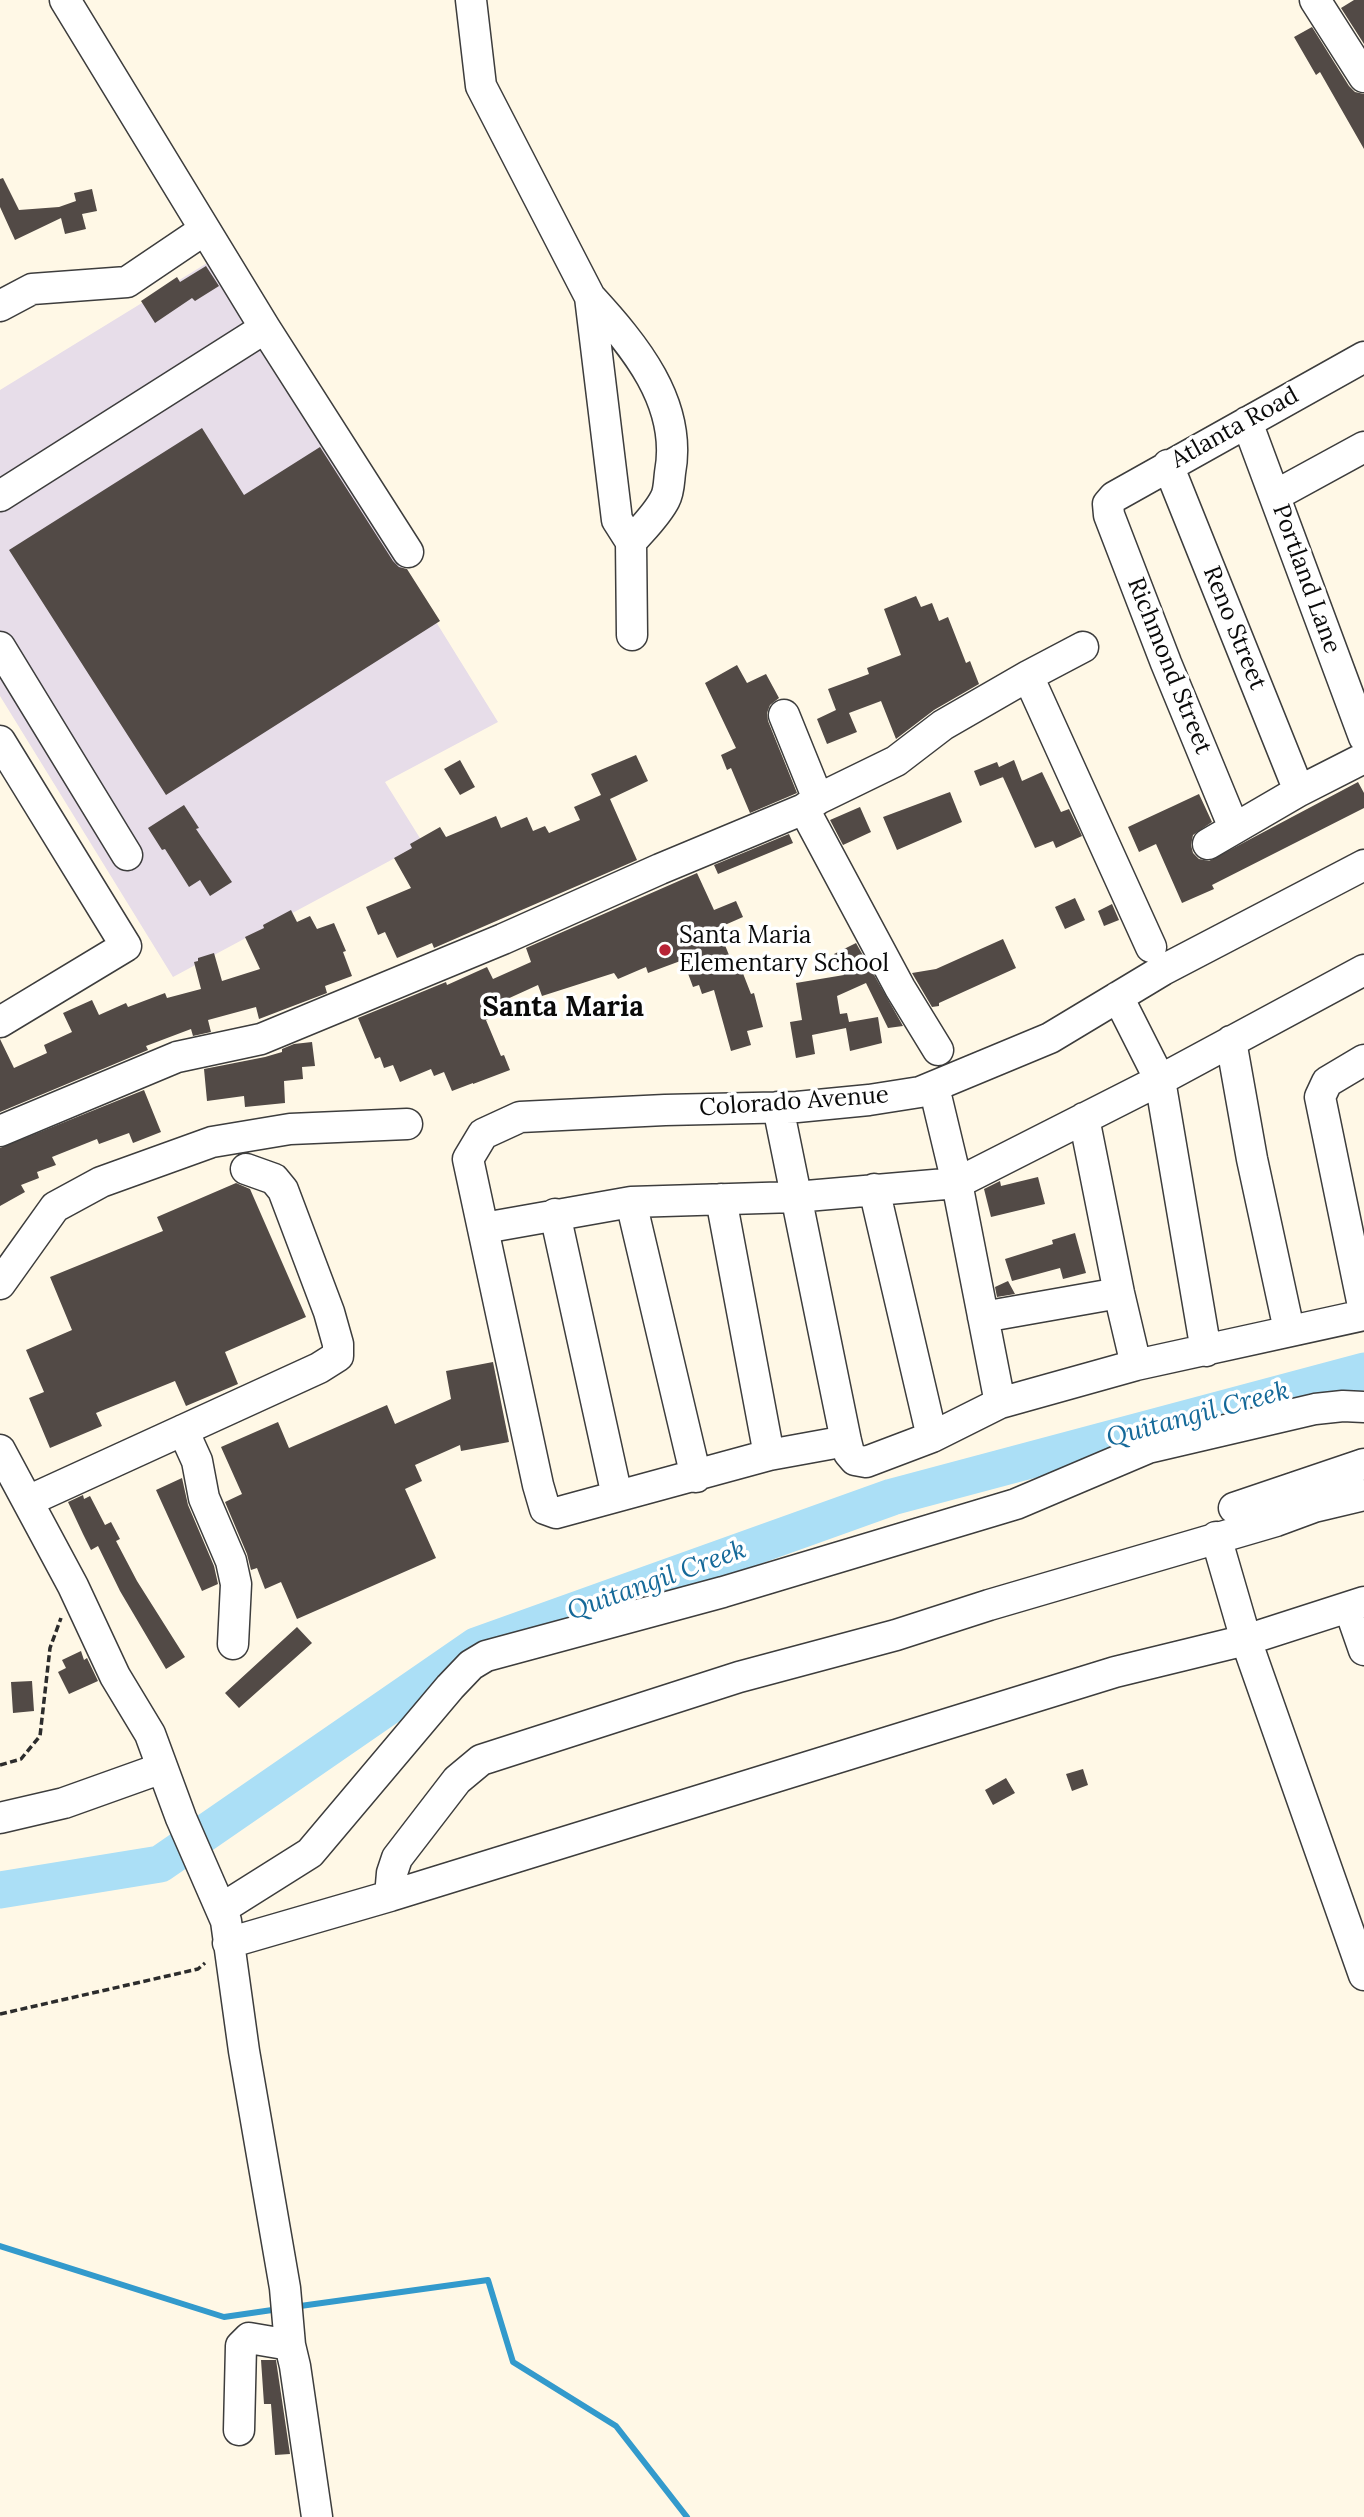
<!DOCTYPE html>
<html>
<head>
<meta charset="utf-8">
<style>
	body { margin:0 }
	canvas { display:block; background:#fff8e6 }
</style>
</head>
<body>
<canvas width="1364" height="2517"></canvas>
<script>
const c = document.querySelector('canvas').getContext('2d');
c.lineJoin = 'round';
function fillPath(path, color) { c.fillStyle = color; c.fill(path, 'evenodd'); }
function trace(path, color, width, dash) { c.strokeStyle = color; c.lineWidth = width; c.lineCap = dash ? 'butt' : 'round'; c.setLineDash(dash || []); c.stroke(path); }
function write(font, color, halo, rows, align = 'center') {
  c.font = font + ' Lora,serif'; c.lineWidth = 7; c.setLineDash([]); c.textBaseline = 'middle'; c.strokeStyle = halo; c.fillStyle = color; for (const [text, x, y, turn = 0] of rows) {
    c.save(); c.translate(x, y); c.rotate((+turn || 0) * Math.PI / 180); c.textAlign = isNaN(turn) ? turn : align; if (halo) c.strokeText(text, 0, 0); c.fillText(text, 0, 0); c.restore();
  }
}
fillPath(new Path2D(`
	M212,260L498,722L385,782L423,843L173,977L0,696V390Z`), '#e7dde9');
trace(new Path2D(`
	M0,2246L224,2317L279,2309
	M293,2307L488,2280L513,2362L616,2426L687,2517`), '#339acc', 6);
trace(new Path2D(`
	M0,1890L160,1864L476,1646L892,1497L1364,1371`), '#abdff6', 37);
fillPath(new Path2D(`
	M1354,0H1364V44L1341,8Z
	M1312,27L1349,86L1355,92L1364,94V149L1320,72L1316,75L1294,37Z
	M3,178L19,210L59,207L76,201L74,193L92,189L97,211L82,214L86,229L65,234L61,218L15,240L0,207V179Z
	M206,266L219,286L195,301L192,298L155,323L141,301L177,277L180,282Z
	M202,428L244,495L320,447L393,561L399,567L407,569L440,621L166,795L9,550Z
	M916,596L921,607L932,603L939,621L948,617L966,663L970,661L979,684L934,710L896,739L881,701L849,713L857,732L827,744L817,719L836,710L828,689L869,674L867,668L901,655L884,609Z
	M737,665L747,683L766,674L779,698L770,705L767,713L768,721L797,793L750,813L731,768L727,770L721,755L736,748L705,683Z
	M636,755L648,781L610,799L637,860L434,948L432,943L397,958L385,932L378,935L366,907L411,888L394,858L412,848L410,844L440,827L446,837L496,816L501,828L527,817L533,831L545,826L549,833L580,820L574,807L601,795L591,774Z
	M460,760L475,787L460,795L444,769Z
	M1014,760L1022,781L1042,772L1061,812L1069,809L1082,836L1056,848L1053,841L1035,848L1002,775L1003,777L980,786L974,771L997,762L999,767Z
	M1358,782L1364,793V808L1212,885L1214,889L1182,903L1156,844L1139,852L1128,827L1199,794L1212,822L1193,835L1191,845L1193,853L1199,859L1209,861Z
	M950,792L962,822L897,850L883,817Z
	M184,805L199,828L196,829L232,882L210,896L200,880L189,887L165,849L162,850L148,828Z
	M860,807L871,832L843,845L830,820Z
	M789,834L793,843L718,874L714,865Z
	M697,873L714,910L736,901L743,917L718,928L731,960L737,958L751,994L754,993L763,1027L747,1031L751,1045L731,1051L714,990L702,994L699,985L693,987L683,960L648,973L646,967L618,979L614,973L542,996L538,985L505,1000L509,1009L486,1020L501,1056L504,1055L510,1070L473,1084V1083L452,1091L444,1072L434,1076L431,1069L400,1082L393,1065L384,1068L380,1057L375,1059L358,1018L446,982L447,985L487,967L493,979L531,962L526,948Z
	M1075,898L1085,920L1065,929L1055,907Z
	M1112,904L1119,920L1104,926L1098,911Z
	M291,910L297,922L310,916L317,929L334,923L346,951L343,952L352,976L325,986L327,993L259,1019L256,1007L208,1020L211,1032L193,1036L191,1029L146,1046L148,1050L0,1112V1039L14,1068L47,1053L44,1045L72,1032L63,1013L92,1000L99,1015L126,1003L128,1007L165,993L167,998L201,989L194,962L198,961V958L214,953L222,981L260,969L245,937L264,928L263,925Z
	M1003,939L1016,968L939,1003V1006L932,1007L912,973L936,969Z
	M856,943L903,1026L888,1028L866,983L837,996L840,1014L847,1013L849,1022L878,1017L882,1043L850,1051L846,1028L812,1035L815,1054L796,1058L790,1022L802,1020L796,983L844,975L834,954Z
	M312,1042L315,1066L302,1067L303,1079L284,1081L285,1103L245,1107L244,1096L207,1101L204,1069L265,1057L282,1052V1049L294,1044Z
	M144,1090L161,1132L133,1143L129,1133L99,1144L97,1139L52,1157L56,1165L37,1172L39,1178L21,1185L25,1192L0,1206V1148Z
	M1038,1177L1045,1204L991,1217L984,1189L1000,1181L1001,1186Z
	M236,1183L250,1189L306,1317L225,1352L238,1384L186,1406L175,1381L96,1413L102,1426L50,1448L29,1398L44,1392L26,1350L72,1330L50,1277L163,1231L157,1217Z
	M1075,1233L1086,1273L1063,1279L1060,1268L1012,1281L1005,1259L1053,1244L1052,1240Z
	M1008,1281L1015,1294L997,1297L995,1287Z
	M493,1362L509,1442L461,1451L460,1445L415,1465L422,1481L405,1489L436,1558L297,1619L281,1582L265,1589L257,1568L251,1570L247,1554L225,1502L242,1494L221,1447L278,1422L289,1448L387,1405L395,1424L451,1399L446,1371Z
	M182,1478L188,1505L214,1566L218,1584L202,1591L156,1490Z
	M83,1495L84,1499L90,1496L105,1525L111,1522L120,1539L116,1541L137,1581L185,1657L166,1669L120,1591L98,1546L91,1550L83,1534L68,1502Z
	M297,1627L312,1643L239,1708L225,1693Z
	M81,1651L84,1660L87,1658L98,1681L69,1694L58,1672L66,1668L62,1660Z
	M32,1681L34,1711L13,1713L11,1682Z
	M1083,1769L1088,1785L1072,1791L1066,1774Z
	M1006,1778L1015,1793L993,1805L985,1790Z
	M261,2360H276L290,2454L275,2455L271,2404H264Z`), '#524a46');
const minor = new Path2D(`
	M65,0L265,328L408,552
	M471,0L481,86L590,297L617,520L631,542L632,635
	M1315,0L1364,77
	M590,297C634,345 683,403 670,473C669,481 669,492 665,499C657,515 642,529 631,542
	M0,306L32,289L127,282L204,230
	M1247,422L1364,737
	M1168,465L1299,791
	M1276,495L1364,447
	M0,496L265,328
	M0,647L127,855
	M1028,676L1151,947
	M784,715L818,799
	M0,741L126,946L0,1022
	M804,809L900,988L938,1050
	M1234,828L1166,663L1109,515L1108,504L1114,497L1364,357
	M1208,844L1299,791L1364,758
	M1118,997L1160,1080L1206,1351
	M1231,1041L1252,1159L1289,1330
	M1364,1060L1327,1082L1320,1097L1364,1311
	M934,1087L957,1183L1000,1403
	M778,1107L846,1441L849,1453L855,1460L866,1462L932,1437L1000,1403L1136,1365L1364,1315
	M1084,1118L1119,1293L1136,1365
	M0,1131L177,1057L261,1039L503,939L660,869L804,809L818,799L896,761L943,725L1028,676L1083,647
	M874,1189L932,1437
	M721,1199L769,1455
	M631,1202L696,1477
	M555,1214L617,1496
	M484,1228L631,1202L795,1197L957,1183L1160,1080L1364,970
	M0,1284L55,1207L101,1182L212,1142L290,1129L407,1124
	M983,1317L1119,1293
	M183,1430L197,1461L204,1498L231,1561L236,1584L233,1644
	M846,1441L769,1455L556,1513L545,1509L538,1485L468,1159L483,1134L520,1117L665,1110L797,1107L869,1100L920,1092L1050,1038L1163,970L1364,865
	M0,1450L73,1586L115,1676L150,1734L181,1818L226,1921L244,2051L285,2288L290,2345L295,2366L317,2517
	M28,1501L319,1368L338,1356V1344L329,1312L283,1190L274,1179L246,1169
	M1234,1508L1364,1464
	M1216,1537L1246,1640L1364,1975
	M1349,1607L1364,1650
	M0,1818L64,1803L162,1768
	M390,1896L1115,1672L1246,1640L1364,1602
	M221,1909L310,1853L450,1687L471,1665L486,1656L723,1592L1016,1504L1148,1448L1315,1409L1343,1406L1364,1407
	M228,1943L390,1896L392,1873L397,1858L457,1780L481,1760L739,1677L896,1635L989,1605L1276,1521L1314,1507L1364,1495
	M239,2430L241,2346L249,2338L290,2345`);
trace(minor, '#3d3d3d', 33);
trace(new Path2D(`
	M0,1765L21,1759L40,1736L50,1648L61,1618
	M0,2014L198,1969L205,1963`), '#2c2c2c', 3.5, [7, 3.5]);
trace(minor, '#fff', 30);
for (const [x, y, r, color] of [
	[665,950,7,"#b82335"]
]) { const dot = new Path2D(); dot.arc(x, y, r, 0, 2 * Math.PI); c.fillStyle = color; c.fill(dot); trace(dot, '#fff', 2.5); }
write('24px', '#0a0a0a', '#fff', [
	["Atlanta Road",1235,428,-29],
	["Portland Lane",1306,579,70],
	["Reno Street",1234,628,68],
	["Richmond Street",1169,666,68],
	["Colorado Avenue",794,1102,-4]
]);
write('24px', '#0a0a0a', '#fff', [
	["Santa Maria",679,936],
	["Elementary School",679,964]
], 'left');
write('italic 26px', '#156999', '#fff', [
	["Quitangil Creek",1198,1415,-15],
	["Quitangil Creek",657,1581,-20]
]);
write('bold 28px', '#0a0a0a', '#fff', [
	["Santa Maria",563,1008]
]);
</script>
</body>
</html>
